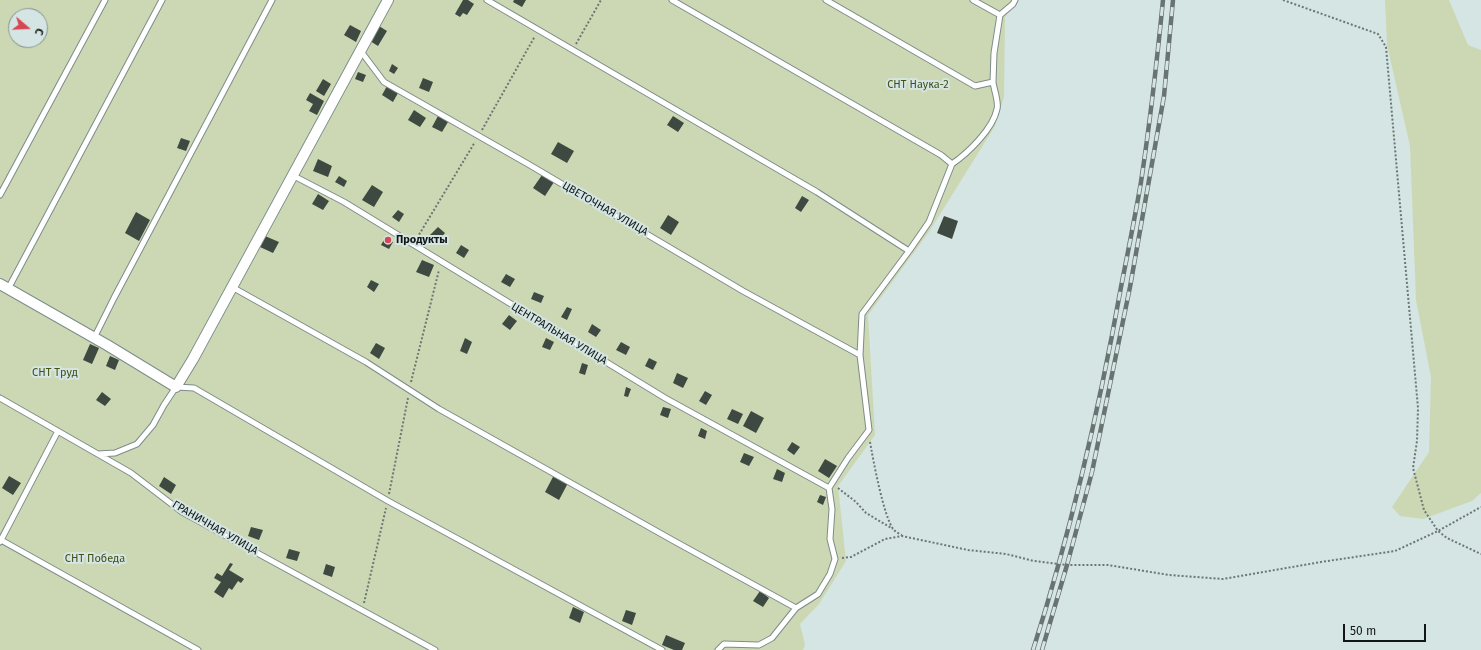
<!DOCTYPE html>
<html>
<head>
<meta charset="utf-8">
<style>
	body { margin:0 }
	#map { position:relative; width:1481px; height:650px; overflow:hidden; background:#d4e5e3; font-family:"Fira Sans",sans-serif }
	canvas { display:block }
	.north { position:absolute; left:8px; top:8px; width:40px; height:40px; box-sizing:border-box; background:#d4e5e3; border:1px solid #869391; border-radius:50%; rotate:109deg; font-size:11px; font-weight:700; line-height:16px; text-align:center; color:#111716 }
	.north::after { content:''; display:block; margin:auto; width:14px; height:18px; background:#d64653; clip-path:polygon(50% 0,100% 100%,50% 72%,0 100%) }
	.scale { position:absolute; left:1343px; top:624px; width:83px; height:18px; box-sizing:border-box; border:2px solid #111716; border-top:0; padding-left:5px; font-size:12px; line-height:14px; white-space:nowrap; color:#111716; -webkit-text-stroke:3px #d4e5e3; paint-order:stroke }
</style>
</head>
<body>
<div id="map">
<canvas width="1481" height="650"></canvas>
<div class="north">С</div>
<div class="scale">50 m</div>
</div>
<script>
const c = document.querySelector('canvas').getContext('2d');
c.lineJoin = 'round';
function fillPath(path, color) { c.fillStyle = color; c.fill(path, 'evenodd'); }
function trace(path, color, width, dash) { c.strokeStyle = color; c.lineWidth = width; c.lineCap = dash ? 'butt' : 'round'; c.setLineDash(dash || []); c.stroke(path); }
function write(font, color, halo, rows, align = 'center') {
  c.font = font + ' "Fira Sans",sans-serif'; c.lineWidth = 4; c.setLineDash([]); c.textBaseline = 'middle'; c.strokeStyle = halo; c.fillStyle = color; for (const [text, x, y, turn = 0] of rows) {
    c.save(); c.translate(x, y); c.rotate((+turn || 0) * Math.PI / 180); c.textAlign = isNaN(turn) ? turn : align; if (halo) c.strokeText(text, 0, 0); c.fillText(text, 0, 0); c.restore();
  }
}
fillPath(new Path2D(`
	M0,0H1018L1005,17L1004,97L995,126L929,232L868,315L875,435L838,486L846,561L819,604L800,624L805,645L803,650H0ZM16,16H40V40H16Z
	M1385,0H1449L1468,45L1481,50V493L1472,501L1423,519L1400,516L1392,507L1429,452L1431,377L1416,300L1410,146L1387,45Z`), '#ccd8b3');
fillPath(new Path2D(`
	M463,0H468L474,4L467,15L463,13L460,17L455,14Z
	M514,0H526L522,7L513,2Z
	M350,25L361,31L356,42L344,35Z
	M379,26L387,31L378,46L370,41Z
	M392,64L398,68L394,74L389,71Z
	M358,72L366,75L363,82L355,79Z
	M423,78L433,82L429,92L419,88Z
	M323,79L331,84L324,96L316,91Z
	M387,86L398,93L393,102L382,95Z
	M310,93L324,101L317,115L309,111L313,104L306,100Z
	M414,110L426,118L420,127L408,120Z
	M438,116L448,122L442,132L432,127Z
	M673,116L684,123L678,132L667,125Z
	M181,138L190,141L186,151L177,148Z
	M558,142L574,151L567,163L551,154Z
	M318,159L332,166L328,177L313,171Z
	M542,175L554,182L545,196L533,188Z
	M339,176L347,181L344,187L335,182Z
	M372,185L383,192L374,207L362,200Z
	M318,194L329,201L323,210L312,204Z
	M802,196L809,200L801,212L795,208Z
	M398,210L404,214L399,222L392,217Z
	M136,212L150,220L139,241L125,233Z
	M668,215L679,222L671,235L660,228Z
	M944,216L958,221L952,239L937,233Z
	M438,227L445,233L437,242L430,235Z
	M265,236L279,242L273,253L260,247Z
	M385,238L393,242L389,249L381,245Z
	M461,245L469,250L464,258L456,253Z
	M422,260L434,265L429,277L416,272Z
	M506,274L515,279L510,287L501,282Z
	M371,280L379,284L374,292L367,287Z
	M534,292L544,296L541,303L531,299Z
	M567,307L572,309L567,320L561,317Z
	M509,315L517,321L510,330L502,324Z
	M592,324L601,330L596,337L588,332Z
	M465,338L472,342L467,354L460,351Z
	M546,338L554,342L550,350L542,347Z
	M621,342L630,347L626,355L616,350Z
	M376,343L385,348L379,359L370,353Z
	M90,344L99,348L92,364L83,360Z
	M110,356L119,360L115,370L106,366Z
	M649,358L657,362L653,370L645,366Z
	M582,363L588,365L585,375L579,373Z
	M677,373L688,378L683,388L673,383Z
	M626,387L631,389L628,397L624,396Z
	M705,391L712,395L706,405L699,401Z
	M102,392L111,399L105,406L96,400Z
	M663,407L671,409L668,418L660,415Z
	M732,409L743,414L738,424L727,419Z
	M751,411L764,418L756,433L743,426Z
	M701,428L707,431L705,439L698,436Z
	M792,442L800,447L794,455L787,450Z
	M744,453L754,457L749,466L740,462Z
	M825,459L837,466L829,478L818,471Z
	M777,469L785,473L782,482L773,479Z
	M554,475L568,483L559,500L545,492Z
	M9,476L21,483L13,495L2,488Z
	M164,477L176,485L171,494L159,486Z
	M820,495L826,497L823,505L817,502Z
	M251,527L263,530L259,540L248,536Z
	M289,549L300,552L297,561L286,558Z
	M230,563L233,564L229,570L244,579L241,583L238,581L232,590L229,588L223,598L214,592L221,582L214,578L217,573L222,576Z
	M326,564L335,567L332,577L323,574Z
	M760,591L769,598L763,607L753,601Z
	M573,607L584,612L580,623L569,618Z
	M626,610L636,613L632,625L622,621Z
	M666,635L685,643L682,650H674L662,645Z`), '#3e4941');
const lane = new Path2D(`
	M487,0L817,192L909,251
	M672,0L941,155L952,164L929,222L909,251L862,314L860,355L869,430L848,458L829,488L832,509L830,539L835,559L830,574L818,594L796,608
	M826,0L975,86L993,82C994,90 999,102 997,109C993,129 968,153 952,164
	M973,0L1000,15L994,53L993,82
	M1000,15L1013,4L1015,0
	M360,50L384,82L528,164L743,291L860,355
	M292,175L344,202L665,398L829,488
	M0,195L105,0
	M232,287L366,362L439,409L674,541L796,608L772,638L759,645L724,644L718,650
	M8,289L162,0
	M94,338L114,298L272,0
	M0,398L131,473L182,512L435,650
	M98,454L115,453L137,444L153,425L164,405L176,387L194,388L388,501L662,650
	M1,540L58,431
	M0,542L1,540L198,650`);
const street = new Path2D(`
	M0,284L107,345L176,387L193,359L388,0`);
trace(lane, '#7c8c8a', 7);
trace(street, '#7c8c8a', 12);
trace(new Path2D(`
	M1283,0L1378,34L1386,47L1418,408L1417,441L1413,468L1424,510L1438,531L1447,538L1481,554
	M576,44L601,0
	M482,130L535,36
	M417,238L475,142
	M411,382L439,270
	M870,442C873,459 884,519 894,530C896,532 899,534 902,535
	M838,488L856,502L866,513L893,529
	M389,494L408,398
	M842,558L851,557L885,539L902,536L968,550L1006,554L1034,561L1067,565H1108L1169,575L1223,579L1321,562L1395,551L1438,531L1481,507
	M364,603L386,508`), '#6b7675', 2, [2, 2]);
trace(lane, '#fff', 5);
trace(street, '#fff', 10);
const rail = new Path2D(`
	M1033,650C1071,531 1099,410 1121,287C1128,252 1135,217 1141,182C1150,122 1157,61 1163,0
	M1042,650L1067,565L1092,472L1130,287L1164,96L1173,0`);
trace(rail, '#697472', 4.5);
trace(rail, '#d4e5e3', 3, [9]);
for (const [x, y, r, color] of [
	[388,240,4,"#d64653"]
]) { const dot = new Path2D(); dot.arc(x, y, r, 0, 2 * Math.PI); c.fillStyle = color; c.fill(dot); trace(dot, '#d4e5e3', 1.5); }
write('11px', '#435114', '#d4e5e3', [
	["СНТ Наука-2",918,85],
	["СНТ Труд",55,373],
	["СНТ Победа",95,559]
]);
write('11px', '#111716', '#d4e5e3', [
	["ЦВЕТОЧНАЯ УЛИЦА",605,209,30],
	["ЦЕНТРАЛЬНАЯ УЛИЦА",559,334,31],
	["ГРАНИЧНАЯ УЛИЦА",215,528,30]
]);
write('bold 11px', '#111716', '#d4e5e3', [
	["Продукты",396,240]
], 'left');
</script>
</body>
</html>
